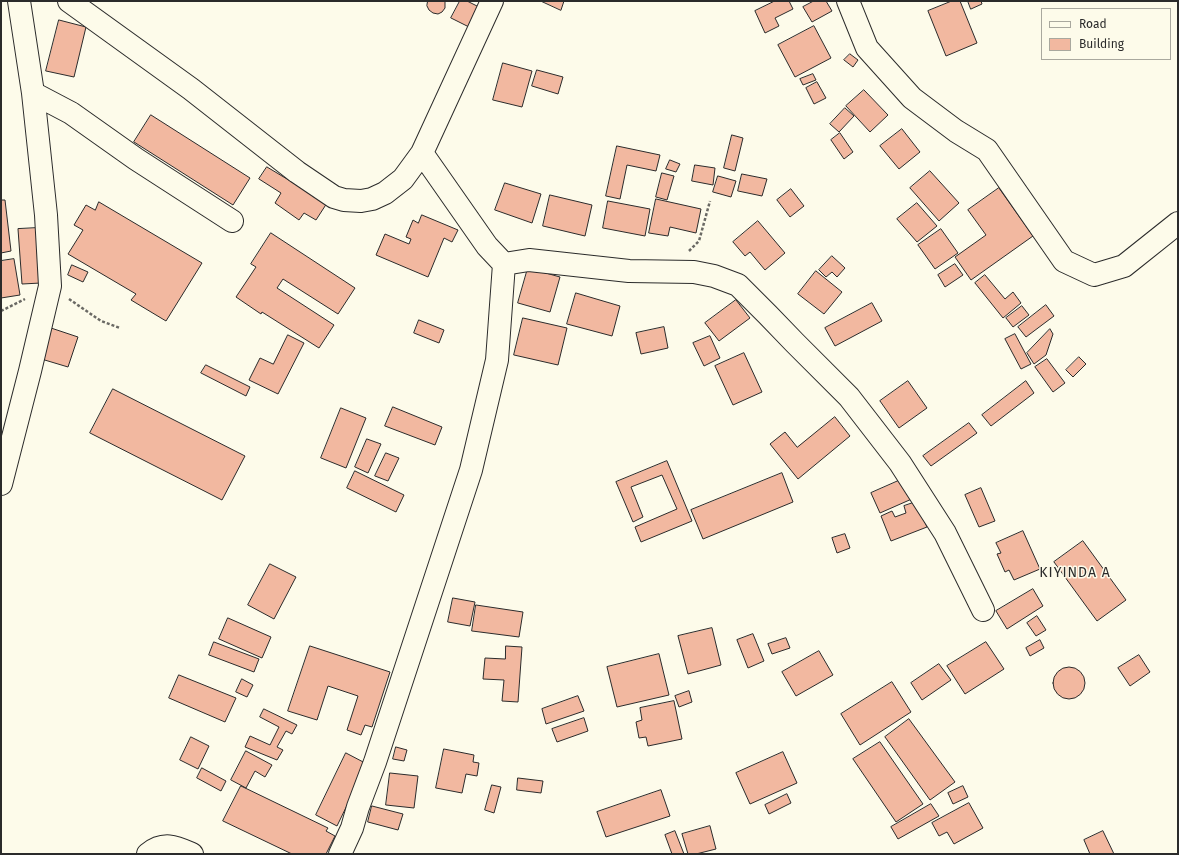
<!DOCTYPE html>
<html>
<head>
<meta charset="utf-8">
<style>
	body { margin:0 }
	#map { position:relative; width:1179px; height:855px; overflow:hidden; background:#fdfbea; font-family:"Fira Sans",sans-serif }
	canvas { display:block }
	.frame { position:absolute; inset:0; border:2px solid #2b2b2b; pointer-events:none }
	.legend { position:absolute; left:1041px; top:8px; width:130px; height:52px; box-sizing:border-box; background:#fdfbea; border:1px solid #a9a89e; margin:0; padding:5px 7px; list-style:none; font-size:12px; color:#2b2b2b }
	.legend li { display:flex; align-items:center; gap:8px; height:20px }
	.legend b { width:20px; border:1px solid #a9a89e }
</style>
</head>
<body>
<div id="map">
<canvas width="1179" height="855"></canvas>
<div class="frame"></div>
<ul class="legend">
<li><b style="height:5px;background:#fdfbea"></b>Road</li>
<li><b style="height:11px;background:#f2b8a0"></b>Building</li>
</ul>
</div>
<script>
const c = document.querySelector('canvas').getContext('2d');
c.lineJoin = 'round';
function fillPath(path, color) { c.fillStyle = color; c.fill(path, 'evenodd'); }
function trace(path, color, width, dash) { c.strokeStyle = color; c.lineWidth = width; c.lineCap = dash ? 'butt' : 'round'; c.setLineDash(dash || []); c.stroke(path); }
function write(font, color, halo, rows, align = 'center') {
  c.font = font + ' "Fira Sans",sans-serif'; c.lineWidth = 3; c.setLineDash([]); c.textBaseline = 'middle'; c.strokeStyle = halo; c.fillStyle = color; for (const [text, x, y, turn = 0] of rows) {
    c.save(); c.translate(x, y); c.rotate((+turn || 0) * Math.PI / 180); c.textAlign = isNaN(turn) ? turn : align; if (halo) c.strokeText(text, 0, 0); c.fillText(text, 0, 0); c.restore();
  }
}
const building = new Path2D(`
	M428,1H445V8L442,12L438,14L433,13L429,10L427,6Z
	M460,1H467L479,7L469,27L451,18Z
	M541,1H564L561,10Z
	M775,1H789L793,9L775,18L779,26L765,33L755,11Z
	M814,1H826L832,11L812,22L803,7Z
	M952,1H960L977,43L946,56L928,11Z
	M968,1H981L982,4L971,9Z
	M59,20L86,27L74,77L46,71Z
	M814,26L831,58L795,77L778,45Z
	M850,54L858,60L853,67L844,60Z
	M503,63L532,71L522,107L493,100Z
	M537,70L563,77L558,94L532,86Z
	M813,74L816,80L803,85L800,79Z
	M817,82L826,98L814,104L806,88Z
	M864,90L888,115L870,132L846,106Z
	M845,108L854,116L839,132L830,124Z
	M151,115L250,178L233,205L134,142Z
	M902,129L920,152L899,169L880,146Z
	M840,133L853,152L844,159L831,140Z
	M732,135L743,138L735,171L724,168Z
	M617,146L660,155L656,171L627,165L620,199L606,196Z
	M670,160L680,164L676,172L666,169Z
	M695,165L715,168L713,185L692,181Z
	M267,167L327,203L316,220L304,213L299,220L275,203L281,193L259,179Z
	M930,171L959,203L939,221L910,188Z
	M662,173L674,176L667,200L656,197Z
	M742,174L767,179L762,196L738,191Z
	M718,176L736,181L731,197L713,192Z
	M505,183L541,194L532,223L495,210Z
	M999,188L1033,236L971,280L955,257L986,235L968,210Z
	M791,189L804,206L790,217L777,200Z
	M550,195L592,205L585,236L543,226Z
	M656,199L701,209L696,233L670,227L668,236L649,233Z
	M1,200H5L11,251L1,253Z
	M608,201L650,209L645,236L603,228Z
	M99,202L202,263L166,321L131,300L136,294L68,254L83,230L74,225L86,205L95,210Z
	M917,203L937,226L917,242L897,219Z
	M422,215L458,230L452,242L444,238L428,277L376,255L385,234L409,244L411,239L406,237L413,220L418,223Z
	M758,221L785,253L765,270L750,252L745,256L733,242Z
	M37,228L41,283L22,284L18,229Z
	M941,229L958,253L935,269L918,245Z
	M271,233L355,288L338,314L283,279L277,288L334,325L319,348L262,312L261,314L236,297L256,267L251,264Z
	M832,256L845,268L837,277L832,272L826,277L819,270Z
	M14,259L20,295L1,298V261Z
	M955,264L963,275L945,287L938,275Z
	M72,265L88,272L83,282L68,275Z
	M528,268L560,277L550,312L518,303Z
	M816,271L842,292L824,314L798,294Z
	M985,275L1005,299L1013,292L1021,303L1003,318L975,283Z
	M576,293L620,306L612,336L567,324Z
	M736,300L750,318L719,341L705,323Z
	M872,303L882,321L835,346L825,328Z
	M1046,305L1054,316L1026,337L1018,327Z
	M1022,306L1029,315L1013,327L1006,318Z
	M523,318L567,328L558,365L514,355Z
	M419,320L444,330L439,343L414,333Z
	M48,327L78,337L68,367L38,358Z
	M664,327L668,348L641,354L636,333Z
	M1050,329L1053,334L1046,355L1034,364L1027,353Z
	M1015,334L1031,364L1021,369L1005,339Z
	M288,335L304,343L278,394L249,380L260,358L273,364Z
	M710,336L720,358L704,366L693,343Z
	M744,353L762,392L733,405L715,366Z
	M1079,357L1086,364L1073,377L1066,370Z
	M1047,359L1065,383L1053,392L1035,367Z
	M206,365L250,387L246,396L201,373Z
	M908,381L927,408L899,428L880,401Z
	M1026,381L1034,393L991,426L982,415Z
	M113,389L245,456L222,500L90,433Z
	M393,407L442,427L435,445L385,426Z
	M341,408L366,418L346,468L321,458Z
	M835,417L850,436L798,479L770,444L785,432L797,447Z
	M969,423L977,433L931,466L923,456Z
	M367,439L381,444L368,473L355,467Z
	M386,453L399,458L388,481L375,476Z
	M667,461L692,521L641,542L635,527L677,509L662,475L631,487L643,517L633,522L616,482Z
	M355,471L404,495L396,512L347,488Z
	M782,473L793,502L703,539L691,510Z
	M905,478L914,498L880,513L871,493Z
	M981,488L995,521L979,527L965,495Z
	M916,502L927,527L891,541L881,516L892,511L895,517L906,513L904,506Z
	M1023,531L1040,569L1014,580L1009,570L1005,572L997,554L1001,553L996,543Z
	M845,534L850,548L837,553L832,538Z
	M1083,541L1126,600L1097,621L1054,562Z
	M270,564L296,577L274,619L248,605Z
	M1033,589L1043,606L1007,629L996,611Z
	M453,598L475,602L470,626L448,622Z
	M476,605L523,612L519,637L472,631Z
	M1037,616L1046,630L1036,636L1027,623Z
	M228,618L271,637L262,658L219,639Z
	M712,628L721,665L688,674L678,636Z
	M753,634L764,661L748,668L737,640Z
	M786,638L790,648L772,654L768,644Z
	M1040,640L1044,648L1030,656L1026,648Z
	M214,642L259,659L254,672L209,655Z
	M986,642L1004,669L965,694L947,666Z
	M310,646L390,672L372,727L365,725L361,735L347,730L358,696L328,686L317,720L288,711Z
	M506,646L522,647L518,702L502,701L504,680L483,679L485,658L505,659Z
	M819,651L833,675L796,696L782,672Z
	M659,654L669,695L617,707L607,667Z
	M1139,655L1150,672L1130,686L1118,668Z
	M939,664L951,680L922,700L911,683Z
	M1053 683a16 16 0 1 1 32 0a16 16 0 1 1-32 0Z
	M179,675L236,698L225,722L169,698Z
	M242,679L253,685L247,697L236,692Z
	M892,682L911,712L860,745L841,714Z
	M689,691L692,702L679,707L675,696Z
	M578,696L584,711L546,724L542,709Z
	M674,701L682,739L648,746L646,737L639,738L636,722L642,720L640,708Z
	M264,709L297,725L292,734L286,731L277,747L283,750L277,760L245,747L250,736L270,745L279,727L260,717Z
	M584,718L588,731L557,742L552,729Z
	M909,719L955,782L930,800L885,737Z
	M191,737L209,746L198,769L180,760Z
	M880,742L923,804L896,822L853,759Z
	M396,747L407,750L404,761L393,759Z
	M444,749L474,755L473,762L479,763L477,776L466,774L462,793L436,788Z
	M246,751L272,765L265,777L255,771L246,788L231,780Z
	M783,752L797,783L750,804L736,773Z
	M346,753L367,764L337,826L316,815Z
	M202,768L226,781L221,791L197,778Z
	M390,773L418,776L414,808L386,805Z
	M518,778L543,781L541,793L517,790Z
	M492,785L501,787L494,813L485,810Z
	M241,786L328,828L326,831L335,836L326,854H292L223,821Z
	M963,786L968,797L953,804L948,793Z
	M661,790L670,816L606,837L597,812Z
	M787,794L791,803L769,814L765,805Z
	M969,803L983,828L954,844L947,832L939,836L932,823Z
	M931,804L939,816L898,839L891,827Z
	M372,806L403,814L398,830L368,822Z
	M710,826L716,849L696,854H688L682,834Z
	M675,831L684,854H672L665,835Z
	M1103,831L1114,854H1090L1084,840Z`);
fillPath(building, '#f2b8a0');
trace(building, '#2b2b2b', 1);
const minor = new Path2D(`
	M69,1L191,89L297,172L334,197L344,200L361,201L372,199L385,193L403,179L422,153
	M848,1L867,48L912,98L956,131L987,150L1064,261L1094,275L1124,266L1178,223
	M33,93L71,113L136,159L232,221
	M504,264L529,260L629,271L694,272L714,276L738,285L768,315L795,343L849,397L900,463L945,533L983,610
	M1,484L30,371L50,286L46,215L33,93L19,1
	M148,854C164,841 176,847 192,854
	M340,854L352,828L358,807L375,762L471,470L497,360L504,264L487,246L422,153L492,1`);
trace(minor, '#2b2b2b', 24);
trace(new Path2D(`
	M689,251L699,241L710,201
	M69,299L101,321L120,328
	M1,311L25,299`), '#6a6964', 2.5, [3, 2]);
trace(minor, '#fdfbea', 22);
c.letterSpacing = '1px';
write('14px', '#2b2b2b', '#fdfbea', [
	["KIYINDA A",1075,573]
]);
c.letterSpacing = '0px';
</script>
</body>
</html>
